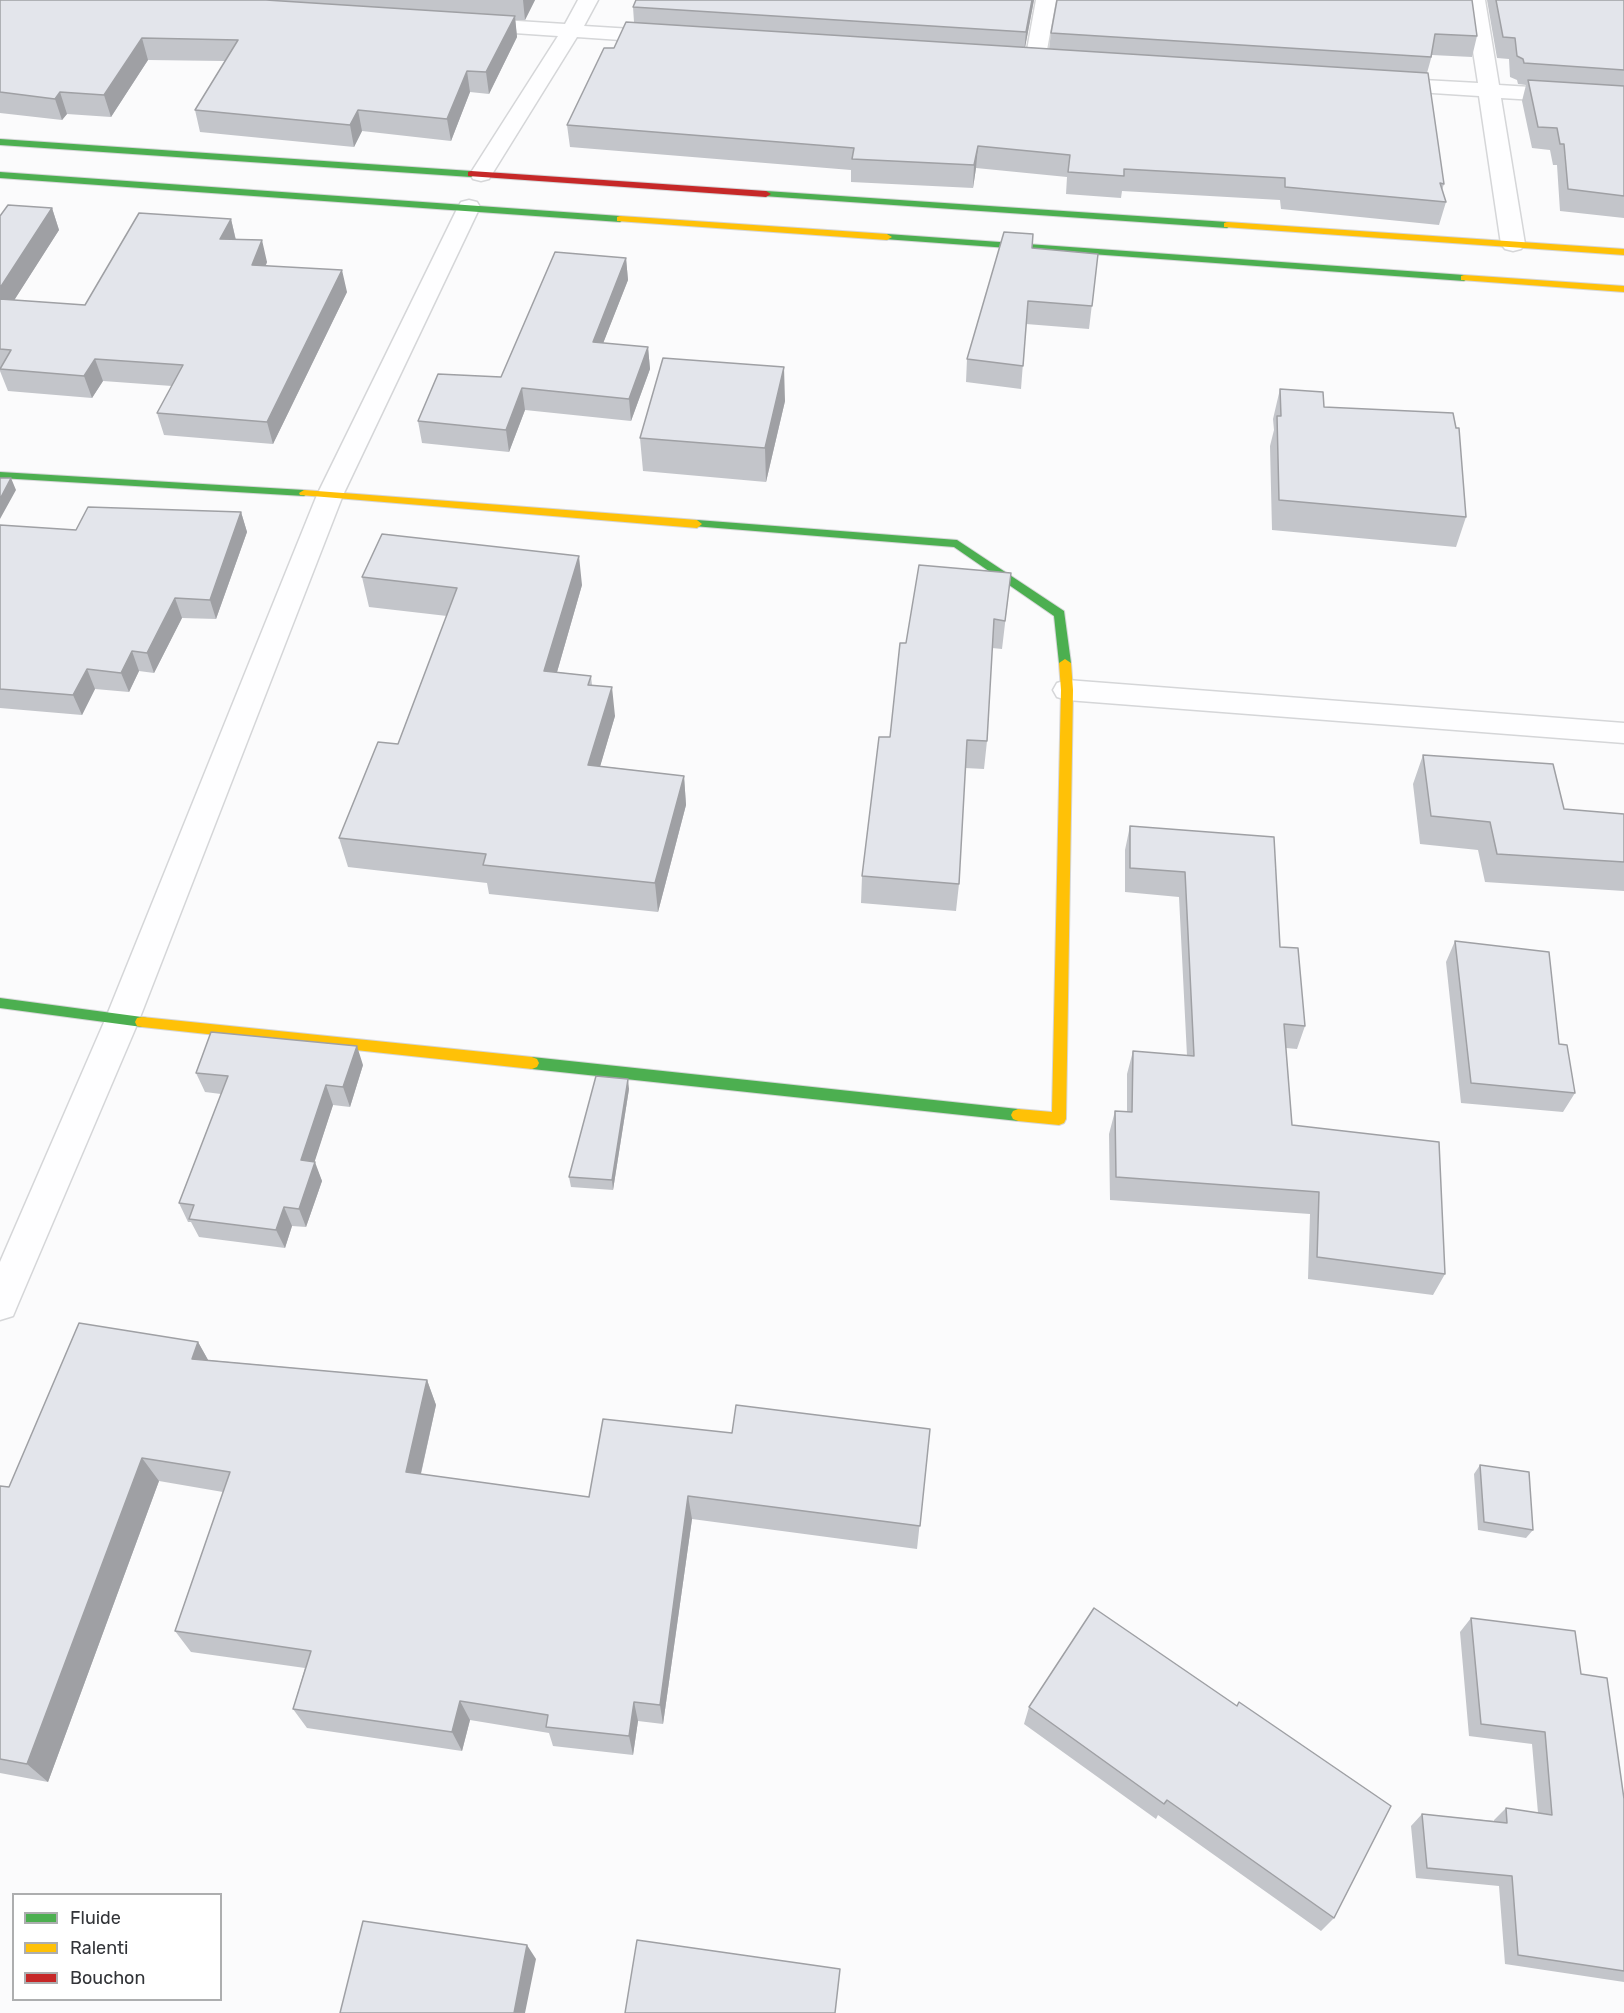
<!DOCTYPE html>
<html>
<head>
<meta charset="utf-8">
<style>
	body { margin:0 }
	#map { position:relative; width:1624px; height:2013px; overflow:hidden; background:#fbfbfc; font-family:Rubik,sans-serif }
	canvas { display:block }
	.legend { position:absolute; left:12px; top:1893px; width:210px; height:108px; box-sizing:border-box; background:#fff; border:2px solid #adaeaf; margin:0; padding:8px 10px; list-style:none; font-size:18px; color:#323438 }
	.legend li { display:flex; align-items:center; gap:12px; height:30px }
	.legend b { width:30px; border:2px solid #adaeaf }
</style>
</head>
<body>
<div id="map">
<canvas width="1624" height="2013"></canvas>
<ul class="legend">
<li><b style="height:8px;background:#4caf50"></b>Fluide</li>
<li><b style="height:8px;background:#ffc107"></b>Ralenti</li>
<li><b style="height:8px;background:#c62828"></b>Bouchon</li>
</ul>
</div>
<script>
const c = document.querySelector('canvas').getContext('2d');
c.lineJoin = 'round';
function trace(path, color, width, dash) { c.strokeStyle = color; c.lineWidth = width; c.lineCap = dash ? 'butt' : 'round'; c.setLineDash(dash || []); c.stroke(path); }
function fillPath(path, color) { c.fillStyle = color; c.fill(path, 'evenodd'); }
const street = new Path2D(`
	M578,0H598L584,26L664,31L671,33L674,37L671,41L664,43L577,37L489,179L481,181L473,179L470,174L558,36L470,30L463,28L460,24L463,20L470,18L565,24Z
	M1036,0H1056L1045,61L1042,65L1035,67L1028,65L1025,61Z
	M1465,0H1485L1499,85L1624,93V105L1501,98L1525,244L1521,249L1513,251L1505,249L1501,244L1479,96L1386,90L1379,88L1376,84L1379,80L1386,78L1478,83Z
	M469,200L477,202L480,207L343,495L139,1020L18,1304L13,1316L0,1320V1262L105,1020L317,495L458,207L461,202Z
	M1067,680L1624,723V743L1067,700L1057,697L1053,690L1057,683Z`);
const fast = new Path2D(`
	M0,139L471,171L476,174L471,177L0,145Z
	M0,172L620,216L625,219L620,222L0,178Z
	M766,191L1227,222L1232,225L1227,228L763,196L761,194Z
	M887,234L1464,275L1469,278L1464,281L884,239V235Z
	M0,472L304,490L309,493L304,496L0,478Z
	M697,520L957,540L1064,611L1071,663L1065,667L1059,663L1054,616L954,547L693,526V522Z
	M0,998L142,1017L147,1018L149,1022L147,1026L142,1027L0,1008Z
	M532,1057L1018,1109L1023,1111L1025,1115L1023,1119L1018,1121L532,1069L527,1067L525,1063L527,1059Z`);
const slow = new Path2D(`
	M620,216L887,234L892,237L887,240L617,221V217Z
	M1227,222L1624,249V255L1224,227V223Z
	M1464,275L1624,286V292L1461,280V276Z
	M304,490L697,520L702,524L697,528L300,495L299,493Z
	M1065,659L1071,663L1073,690L1066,1119L1064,1123L1059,1125L1018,1121L1013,1119L1011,1115L1013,1111L1018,1109L1052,1112L1061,690L1059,663Z
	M142,1017L532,1057L537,1059L539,1063L537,1067L532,1069L142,1027L137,1026L135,1022L137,1018Z`);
const jam = new Path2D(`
	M471,171L766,191L771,194L766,197L468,176V172Z`);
trace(street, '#d5d6d8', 3);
trace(fast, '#d5d6d8', 2);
trace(slow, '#d5d6d8', 2);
trace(jam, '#d5d6d8', 2);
fillPath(street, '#fefeff');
fillPath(fast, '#4caf50');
fillPath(slow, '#ffc107');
fillPath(jam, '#c62828');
fillPath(new Path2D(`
	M0,0H535L525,20H515L517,37L489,94L470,92L451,141L362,131L354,147L200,132L195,110L225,61L148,60L111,117L67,114L62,120L0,113Z
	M1034,0L1025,47L1049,49L1051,33L1057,0L1477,36L1472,57L1432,55L1427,73L1444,184L1442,190L1446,202L1439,225L1281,209L1280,200L1122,191L1121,198L1066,194L1067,177L976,168L973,188L851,182V170L570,147L567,125L614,48L634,22L633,7Z
	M1487,0H1624V218L1560,211L1557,165H1553L1550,150L1532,148L1522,101L1526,85L1518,84L1517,80L1510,77L1509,59L1497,58Z
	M52,208L59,230L14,300L85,305L231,219L236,240L267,262L266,265L347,292L273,444L164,435L157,413L172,386L103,381L92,398L8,391L0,371V216Z
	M1032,248L1098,254L1089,329L1026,324L1021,389L966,382L967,359Z
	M626,258L628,280L603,343L648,347L650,369L631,421L525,410L509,452L422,443L418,421L501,377Z
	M1280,389L1324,407L1466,517L1456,547L1272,530L1270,446L1274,430L1273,419Z
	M785,401L766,482L643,471L640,438Z
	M241,512L247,532L216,619L182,618L154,673L139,671L129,692L95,689L82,715L0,708V525L76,530Z
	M1011,573L1002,649L992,648L987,741L984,769L965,768L959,884L956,911L861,903L862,876L890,737L906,643Z
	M362,577L582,585L557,672L591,676L592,685L615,716L600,766L684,776L686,805L658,912L489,894L487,883L348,867L339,838L398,744L447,616L369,607Z
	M1423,755L1564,809L1624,814V891L1485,882L1478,850L1420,844L1413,784Z
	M1130,826L1280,947L1305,1026L1297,1049L1286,1048L1292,1125L1445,1274L1433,1295L1308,1279L1310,1214L1110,1200L1109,1134L1115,1111L1127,1112V1074L1133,1051L1187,1056L1179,897L1125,892V850Z
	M1455,941L1559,1044L1575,1093L1563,1112L1461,1103L1446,962Z
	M363,1065L350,1107L333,1105L314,1162L322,1181L306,1227L292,1226L285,1248L199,1237L191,1222H188L179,1203L221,1094L205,1092L196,1073Z
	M629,1089L613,1190L571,1187L569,1177Z
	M198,1342L208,1360L427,1380L436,1405L421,1474L589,1497L732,1433L930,1429L917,1549L692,1519L663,1724L638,1721L633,1755L553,1746L549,1733L470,1720L462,1751L307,1728L293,1709L305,1668L191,1652L175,1631L223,1492L159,1481L48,1782L0,1773V1486L9,1487Z
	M1480,1465L1533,1530L1526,1538L1478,1530L1474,1474Z
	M1094,1608L1334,1918L1321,1931L1158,1815L1156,1819L1024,1724L1029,1707Z
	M1471,1618L1581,1674L1624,1799V1982L1505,1964L1499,1886L1416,1878L1411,1826L1422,1814L1494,1821V1820L1506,1808L1538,1813L1532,1744L1469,1736L1460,1632Z`), '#c3c5ca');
fillPath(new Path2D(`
	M523,0H535L525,20Z
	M1032,0H1034L1024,53L1026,32Z
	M515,16L517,37L489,94L486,72Z
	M142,38L148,60L111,117L104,95Z
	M467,71L470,92L451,141L447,119Z
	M60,92L67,114L62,120L55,99Z
	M358,110L362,131L354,147L350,125Z
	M978,146L976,168L973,188L974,165Z
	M52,208L59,230L1,321L0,318V288Z
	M231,219L236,241L220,239Z
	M262,240L267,262L257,286L252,265Z
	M626,258L628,280L595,364L593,342Z
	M342,270L347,292L273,444L267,422Z
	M648,347L650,369L631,421L629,399Z
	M95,359L103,381L92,398L84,376Z
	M784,367L785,401L766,482L765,448Z
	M522,388L525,410L509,452L506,430Z
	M11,478L16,490L0,519V499Z
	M241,512L247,532L216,619L210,600Z
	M579,556L582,585L549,700L544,671Z
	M175,598L182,618L154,673L147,653Z
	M132,651L139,671L129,692L121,673Z
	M87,669L95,689L82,715L73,695Z
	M612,687L615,716L592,794L588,765Z
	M684,776L686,805L658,912L655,883Z
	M357,1046L363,1065L350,1107L343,1087Z
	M628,1079L629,1089L613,1190L612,1180Z
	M326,1085L333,1105L309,1179L301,1160Z
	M315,1162L322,1181L306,1227L299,1209Z
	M284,1207L292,1226L285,1248L276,1230Z
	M198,1342L212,1367L192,1359Z
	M427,1380L436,1405L416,1495L406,1472Z
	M142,1458L159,1481L48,1782L27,1764Z
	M688,1496L692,1519L663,1724L660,1705Z
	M460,1701L470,1720L462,1751L452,1732Z
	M634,1702L638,1721L633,1755L629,1736Z
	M527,1945L536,1959L525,2013H514Z`), '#9fa0a4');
const building = new Path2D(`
	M0,0H266L515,16L486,72L467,71L447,119L358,110L350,125L195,110L238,40L142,38L104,95L60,92L55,99L0,92Z
	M636,0H1032L1026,32L633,7Z
	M1057,0H1472L1477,36L1435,34L1431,57L1051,33Z
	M1496,0H1624V70L1524,63L1523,59L1517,56L1515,38L1503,37Z
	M626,22L1428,73L1444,184L1440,183L1446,202L1285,187V178L1124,169V176L1068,172L1070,155L978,146L974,165L852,159L854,148L567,125L604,48H614Z
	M1528,80L1624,86V196L1568,189L1564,144H1560L1557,128L1538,127Z
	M8,205L52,208L0,288V216Z
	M139,213L231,219L220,239L262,240L252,265L342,270L267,422L157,413L183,365L95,359L84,376L0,369L11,350L0,349V299L85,305Z
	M1004,232L1033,234L1032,248L1098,254L1092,306L1028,301L1023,366L967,359Z
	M555,252L626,258L593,342L648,347L629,399L522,388L506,430L418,421L438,374L501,377Z
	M663,358L784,367L765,448L640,438Z
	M1280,389L1323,392L1324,407L1453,413L1456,428H1459L1466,517L1279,500L1277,416H1281Z
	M0,478H11L0,499Z
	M88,507L241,512L210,600L175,598L147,653L132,651L121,673L87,669L73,695L0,689V525L76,530Z
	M382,534L579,556L544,671L591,676L588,685L612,687L588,765L684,776L655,883L483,865L486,854L339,838L378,742L398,744L457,588L362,577Z
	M919,565L1011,573L1005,621L994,619L987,741L967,740L959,884L862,876L879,737H890L900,643H906Z
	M1423,755L1553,764L1564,809L1624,814V862L1497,854L1490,822L1431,816Z
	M1130,826L1274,837L1280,947L1298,948L1305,1026L1284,1024L1292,1125L1439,1142L1445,1274L1317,1257L1319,1192L1116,1177L1115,1111L1132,1112L1133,1051L1194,1056L1185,872L1130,868Z
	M1455,941L1549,952L1559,1044L1567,1045L1575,1093L1471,1083Z
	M211,1032L357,1046L343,1087L326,1085L301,1160L315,1162L299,1209L284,1207L276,1230L189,1219L194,1205L179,1203L228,1076L196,1073Z
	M596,1076L628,1079L612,1180L569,1177Z
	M79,1323L198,1342L192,1359L427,1380L406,1472L589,1497L603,1419L732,1433L736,1405L930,1429L920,1526L688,1496L660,1705L634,1702L629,1736L546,1727L548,1715L460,1701L452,1732L293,1709L311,1651L175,1631L230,1472L142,1458L27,1764L0,1759V1486L9,1487Z
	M1480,1465L1529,1472L1533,1530L1484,1522Z
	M1094,1608L1237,1706L1239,1702L1391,1806L1334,1918L1167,1800L1164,1804L1029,1707Z
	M1471,1618L1575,1631L1581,1674L1607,1678L1624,1799V1971L1518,1955L1512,1876L1427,1868L1422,1814L1507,1823L1506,1808L1552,1815L1545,1732L1481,1724Z
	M363,1921L527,1945L514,2013H340Z
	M637,1940L840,1969L835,2013H625Z`);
fillPath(building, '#e3e5eb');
trace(building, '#9fa0a4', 1.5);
</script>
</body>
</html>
